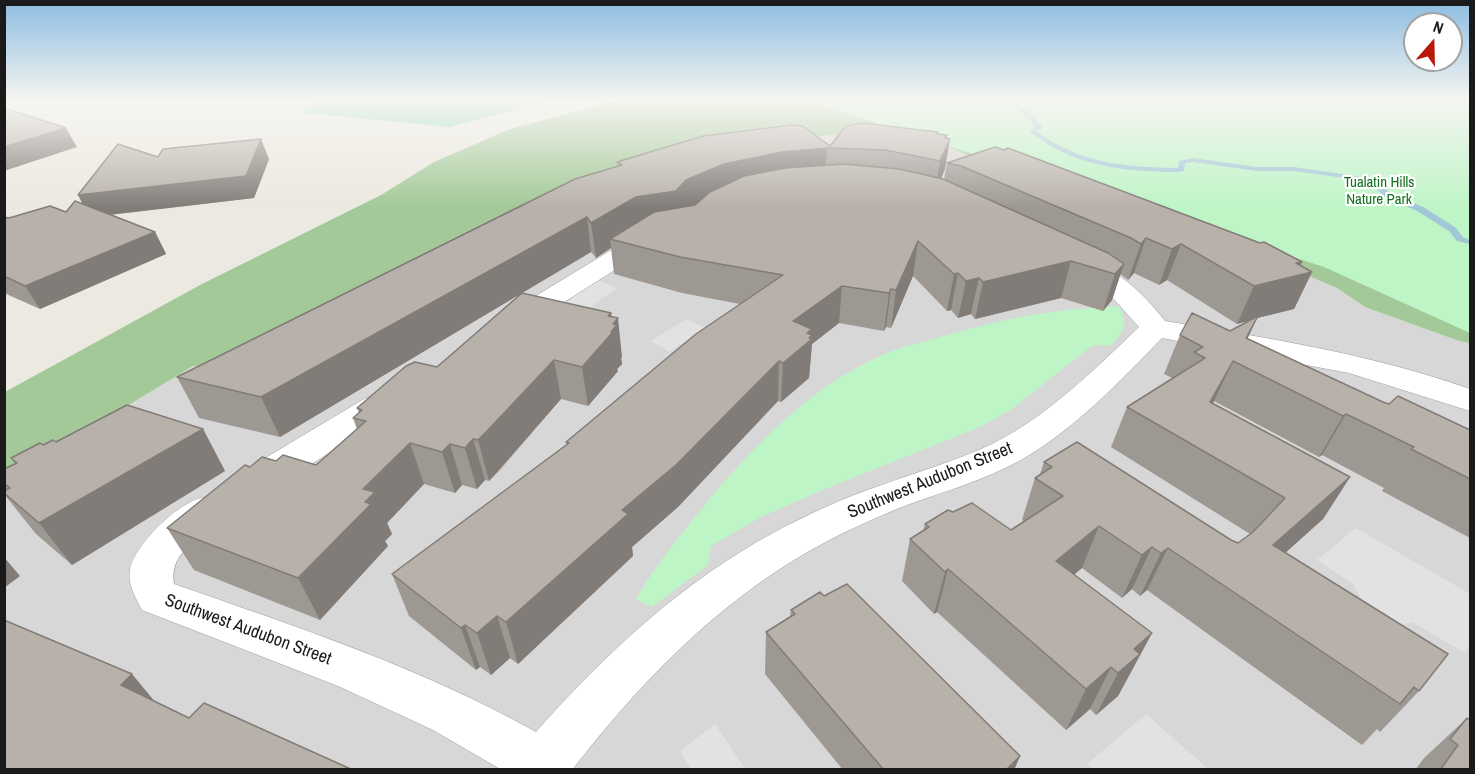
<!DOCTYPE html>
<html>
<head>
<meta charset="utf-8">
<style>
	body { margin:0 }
	#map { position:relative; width:1475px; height:774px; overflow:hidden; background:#ece9e0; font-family:"Archivo Narrow",sans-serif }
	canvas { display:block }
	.frame { position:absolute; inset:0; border:6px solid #1a1a1a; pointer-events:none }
	.north { position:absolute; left:1403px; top:12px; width:60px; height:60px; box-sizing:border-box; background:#fff; border:2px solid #a3a3a3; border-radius:50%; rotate:20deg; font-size:16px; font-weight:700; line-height:24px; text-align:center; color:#1a1a1a }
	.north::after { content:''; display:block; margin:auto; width:21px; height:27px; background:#b9190b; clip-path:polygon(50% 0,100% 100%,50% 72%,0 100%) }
</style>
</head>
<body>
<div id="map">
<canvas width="1475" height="774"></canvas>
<div class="frame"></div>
<div class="north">N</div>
</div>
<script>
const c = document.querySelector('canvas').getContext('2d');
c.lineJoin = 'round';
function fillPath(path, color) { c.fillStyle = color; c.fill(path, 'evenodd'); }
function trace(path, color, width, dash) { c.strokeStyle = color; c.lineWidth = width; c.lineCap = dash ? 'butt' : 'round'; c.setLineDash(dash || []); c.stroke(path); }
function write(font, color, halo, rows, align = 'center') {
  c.font = font + ' "Archivo Narrow",sans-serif'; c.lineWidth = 4.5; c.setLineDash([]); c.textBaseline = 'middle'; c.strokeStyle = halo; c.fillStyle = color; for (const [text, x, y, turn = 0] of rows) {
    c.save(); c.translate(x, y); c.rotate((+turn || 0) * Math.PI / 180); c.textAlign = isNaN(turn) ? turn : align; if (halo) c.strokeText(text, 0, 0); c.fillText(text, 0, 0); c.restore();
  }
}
fillPath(new Path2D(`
	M840,134L943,144L1024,182L1246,249L1337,288L1365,307L1459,341L1470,343V769L5,770V480L193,366L220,369L795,139Z`), '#d8d7d7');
fillPath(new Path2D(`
	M619,100H809L1470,263V343L1459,341L1365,307L1337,288L1246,249L1024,182L943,144L840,134L795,139L220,369L193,366L5,480V392L200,285L381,195L434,162L510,129Z`), '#a2c997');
fillPath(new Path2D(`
	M805,100H1470V333L1324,267Z
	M1119,306C1128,323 1124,333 1110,346L1093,345L1012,409L980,427L820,491L761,517L711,546L708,565L652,607L636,599C652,571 671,547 691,522C744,455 805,389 884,354C901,347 920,343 937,338C1001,319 1052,309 1119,306Z`), '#bef5c7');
fillPath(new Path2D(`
	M316,100H552L450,127L305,113L302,110Z`), '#82d7bd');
fillPath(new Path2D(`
	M598,280L617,288L559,329L538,322Z
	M686,319L706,328L669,352L651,341Z
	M1356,528L1470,594V646L1465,653L1412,622L1402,625L1362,600L1353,584L1317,560Z
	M1146,714L1208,769H1093L1087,764Z
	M715,724L745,769H691L680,751Z`), '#e2e2e2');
fillPath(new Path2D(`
	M1009,100H1015L1042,126V128L1036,131C1080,164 1126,167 1178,168L1179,161L1193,158L1257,167H1294L1370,178L1393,194L1423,207L1455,227L1463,237L1470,240V244L1457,241L1449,231L1417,211L1387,198L1366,181L1294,171H1257L1193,162L1185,163L1184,171C1174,173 1163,172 1152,171C1107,170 1066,160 1030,132V130L1036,127Z`), '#a2c7d7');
const minor = new Path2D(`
	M650,229L659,232L663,237L659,242L523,328L513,331L503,328L498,322L503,316L641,232Z
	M1076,256C1113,265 1142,291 1165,321C1268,338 1371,354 1470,389V411L1349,373L1162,338C1119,382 1075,429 1021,460C985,480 945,491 907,505C871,519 837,535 804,554C711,609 638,685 572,770H502L433,730L338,686L142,610C136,598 127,584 130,570C134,545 183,496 209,497C213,497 219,500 223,501L229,511C213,540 168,543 174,584C297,627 422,668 536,732C606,653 682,582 775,532C809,514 843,498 879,486C917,472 957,461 994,443C1049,415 1095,369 1139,327L1111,296L1067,270L1063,264L1067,258Z
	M393,388L405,392L410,399L405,406L388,415L268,492L255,495L242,492L236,482L242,472L364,399Z`);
trace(minor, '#a1a1a1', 1);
fillPath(minor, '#fff');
fillPath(new Path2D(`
	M938,134L947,135L945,169L941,179L944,180L947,163L995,147L1300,265L1312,272L1294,309L1257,318L1247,339L1383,402L1470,430V538L1382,491L1384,488L1322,455L1319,457L1214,401L1213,403L1350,477L1323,519L1285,553L1419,691L1380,732L1377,729L1362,745L1147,590L1140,596L1132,589L1122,598L1082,568L1074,574L1152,633L1118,696L1096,715L1090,709L1066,730L937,612L934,614L902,581L910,539L923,531L925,524L953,512L1011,530L1024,521L1022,520L1035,478L1040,474L1044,462L1238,543L1250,534L1111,447L1127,407L1172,378L1164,374L1180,335L1230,331L1252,320L1237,324L1167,280L1159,285L1134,273L1128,280L1120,274L1112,300L1103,311L1061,298L975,319L971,314L958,318L951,310L947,311L913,276L891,328L886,327L884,331L839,323L812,344L809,378L781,402L778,401L678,507L632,547L633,556L518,664L510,658L491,675L480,667L476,670L409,616L392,574L566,445V442L740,304L682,293L614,274L611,248L596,258L591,252L522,293L611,313L622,357L621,358L622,364L617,369L618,371L588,406L561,399L499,471L489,481L485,480L477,489L462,485L455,493L424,484L387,523L392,534L385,541L388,546L320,620L194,570L167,528L250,467L276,461L316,465L357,429L353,418L359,413L357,408L437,367L520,294L280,437L199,418L177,377L617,166V162L830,146Z
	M158,157L269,159L254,198L110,215L155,232L166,254L40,309L4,293V217L9,218L66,212L82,204Z
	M203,429L225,471L72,565L36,534L4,494V491L6,490L4,488V469L15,464L11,458L43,445L56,442Z
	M791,610L1020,756L1014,770H843L765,674L766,632L790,616Z
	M1467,718L1470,770H1415L1424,758Z`), '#9e9892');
fillPath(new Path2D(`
	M66,128L77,147L4,171V147Z
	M947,135L944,154L950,139L945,169L935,193L940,161Z
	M261,139L269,159L254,198L89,217L78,195Z
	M827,148L825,179L610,239L611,248L596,258L591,223L636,197L686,180L724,164L782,152Z
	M587,217L591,252L280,437L261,397Z
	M155,232L166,254L40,309L25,286Z
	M1146,238L1134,273L1128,280L1141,244Z
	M918,241L913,276L891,328L896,290Z
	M1181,244L1167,280L1159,285L1172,249Z
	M1071,261L1061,298L975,319L983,282Z
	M1302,262L1295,276L1312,272L1294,309L1257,318L1240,355L1246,338L1257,318L1237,324L1254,286L1296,263Z
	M1124,264L1112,300L1103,311L1115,274Z
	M958,273L951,310L947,311L954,274Z
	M979,278L971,314L958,318L966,281Z
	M842,286L839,323L812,344L809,378L781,402L783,363L793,321Z
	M891,289L886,327L884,331L889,293Z
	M611,313L613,330V324L618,318L622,357L621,358L622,364L617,369L618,371L588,406L582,367L608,316Z
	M554,360L561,399L489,481L478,440Z
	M779,361L778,401L678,507L632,547L633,556L518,664L506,622L622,510Z
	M1233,361L1214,401L1191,442L1210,402Z
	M1346,414L1322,455L1319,457L1343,416Z
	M203,429L225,471L72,565L39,523Z
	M473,439L485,480L477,489L465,448Z
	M410,443L424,484L387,523L392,534L385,541L388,546L320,620L298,578L365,502L363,489Z
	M450,444L462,485L455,493L442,452Z
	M1350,477L1323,519L1247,587L1273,545Z
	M1099,526L1082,568L1041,603L1056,561Z
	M1152,547L1132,589L1122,598L1142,555Z
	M1168,548L1147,590L1140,596L1161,553Z
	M4,557L20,576L4,588Z
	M948,569L937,612L934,614L945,572Z
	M497,616L510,658L491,675L477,633Z
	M465,625L480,667L476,670L461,628Z
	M1152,633L1118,696L1096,715L1118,673L1134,649Z
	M1111,667L1090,709L1066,730L1086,689Z
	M132,674L166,715L121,685Z
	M1020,756L1014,770H1006Z`), '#817c77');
const building = new Path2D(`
	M4,108L66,128L4,147Z
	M861,123L938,132L937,134L947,135L945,138L950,139L940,161L885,150L827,148L782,152L724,164L686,180L676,191L636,197L591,223L587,217L261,397L177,377L575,179L622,165L617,162L703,136L792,125L803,126L830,146L846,126Z
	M261,139L246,176L78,195L118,144L158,157L163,149Z
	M995,147L1004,150L1008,148L1260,243L1264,242L1302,262L1296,263L1312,272L1254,286L1181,244L1172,249L1146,238L1141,244L1131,238L961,166L947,163Z
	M844,164L899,169L943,179L1108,253L1124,264L1115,274L1071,261L983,282L979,278L966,281L958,273L954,274L918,241L896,290L891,289L889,293L842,286L793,321L812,329L807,333L812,335L809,338L812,339L783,363L779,361L676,465L622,510L628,514L506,622L497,616L477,633L465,625L461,628L392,574L569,443L566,442L696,334L783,275L680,257L610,239L654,212L695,205L710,192L744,176L785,168Z
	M75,201L155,232L25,286L4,276V217L9,218L50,206L66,212Z
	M522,293L611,313L608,316L618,318L613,324L617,325L611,332H613L582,367L554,360L488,430L478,440L473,439L465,448L450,444L442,452L410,443L363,489L375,492L365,502L371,504L298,578L167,528L245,465L250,467L262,457L276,461L283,455L316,465L366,421L353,418L362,410L357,408L406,366L415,362L437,367Z
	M1192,313L1230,331L1258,316L1246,338L1383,402L1389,404L1398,396L1470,430V479L1411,449L1414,447L1346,414L1343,416L1233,361L1210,402L1350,477L1273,545L1448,654L1419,691L1414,687L1400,704L1168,548L1161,553L1152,547L1142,555L1099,526L1056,561L1152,633L1134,649L1140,654L1118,673L1111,667L1086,689L948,569L945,572L910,539L929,527L925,524L948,510L953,512L972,503L1011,530L1063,496L1035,478L1052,467L1044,462L1077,442L1231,540L1238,543L1253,532L1285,498L1127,407L1205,358L1194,352L1203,347L1180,335Z
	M127,405L203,429L39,523L4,493V491L10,488L4,483V469L17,463L11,458L40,443L43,445L53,440L56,442Z
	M847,584L1020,756L1006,770H884L766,632L795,614L791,610L820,592L824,596Z
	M4,620L132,674L121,685L189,718L204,703L353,770H4Z
	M1467,718L1470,720V770H1440L1458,745L1450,739Z`);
fillPath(building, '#b8b1aa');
trace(building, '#817c77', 1.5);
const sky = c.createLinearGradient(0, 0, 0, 208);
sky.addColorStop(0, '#8cbce1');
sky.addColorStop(0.48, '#f6f5f1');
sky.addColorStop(1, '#f6f5f100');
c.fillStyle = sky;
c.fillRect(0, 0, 1475, 208);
write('15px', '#117021', '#fff', [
	["Tualatin Hills",1379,183],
	["Nature Park",1379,200]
]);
write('18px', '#1a1a1a', '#fff', [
	["Southwest Audubon Street",930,481,-22],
	["Southwest Audubon Street",248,630,20]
]);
</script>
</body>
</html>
